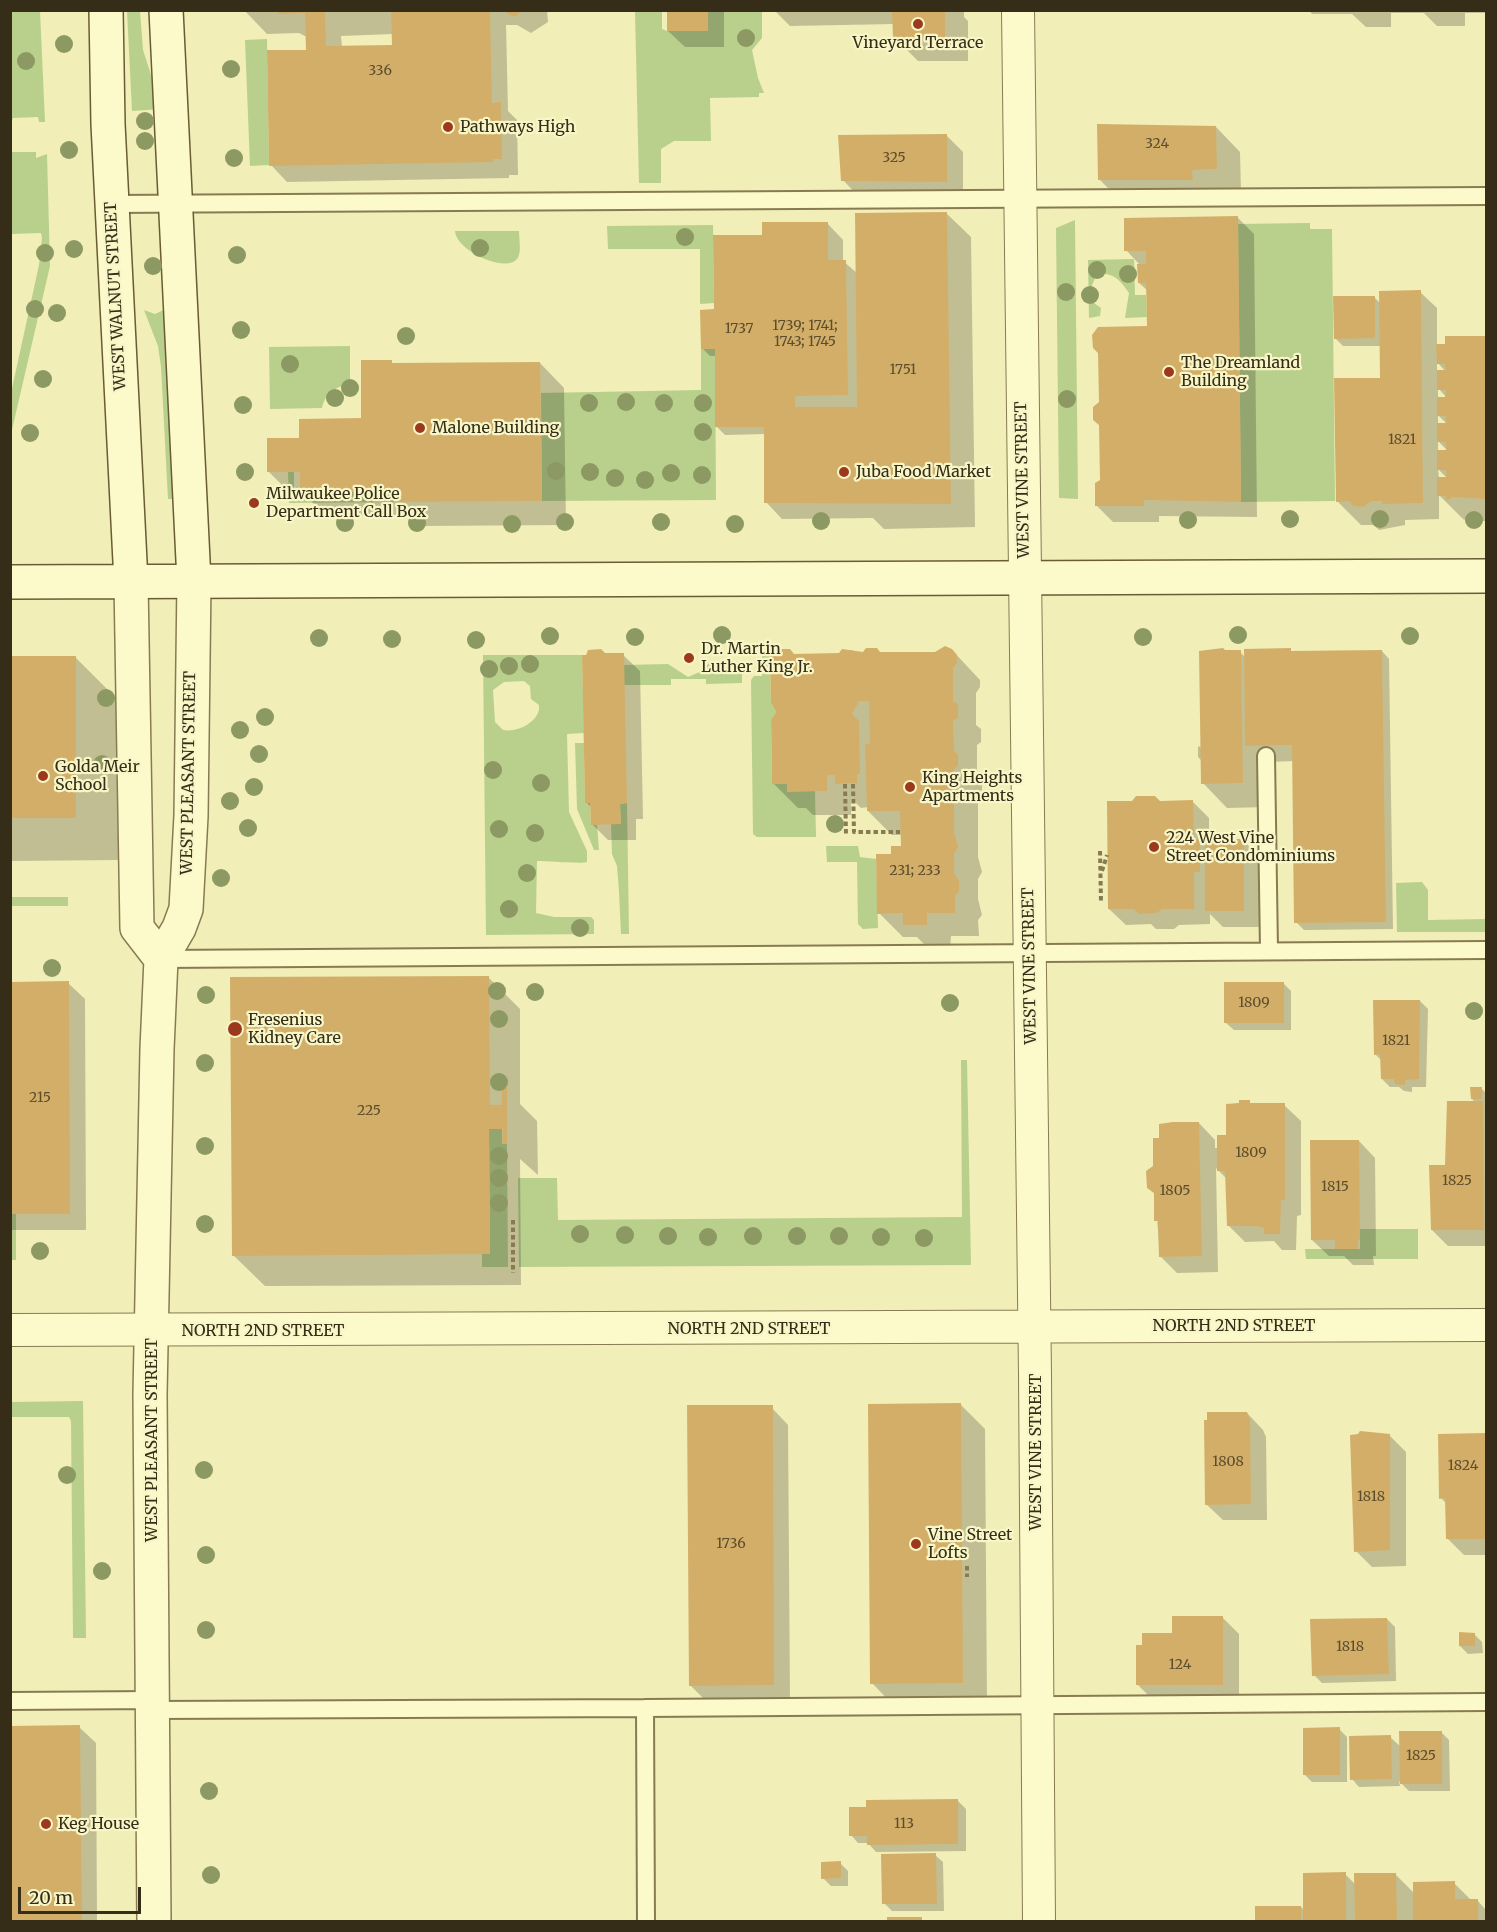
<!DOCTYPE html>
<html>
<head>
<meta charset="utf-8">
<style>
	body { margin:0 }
	#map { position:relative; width:1497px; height:1932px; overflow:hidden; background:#f1eeb7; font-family:Merriweather,serif }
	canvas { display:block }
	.frame { position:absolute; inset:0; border:12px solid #352d18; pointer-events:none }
	.scale { position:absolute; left:18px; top:1887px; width:123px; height:27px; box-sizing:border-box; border:3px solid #352d18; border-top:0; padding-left:8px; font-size:18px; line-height:21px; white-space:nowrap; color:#352d18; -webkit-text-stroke:4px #f8f6c7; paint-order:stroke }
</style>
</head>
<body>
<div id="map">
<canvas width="1497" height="1932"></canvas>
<div class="frame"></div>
<div class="scale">20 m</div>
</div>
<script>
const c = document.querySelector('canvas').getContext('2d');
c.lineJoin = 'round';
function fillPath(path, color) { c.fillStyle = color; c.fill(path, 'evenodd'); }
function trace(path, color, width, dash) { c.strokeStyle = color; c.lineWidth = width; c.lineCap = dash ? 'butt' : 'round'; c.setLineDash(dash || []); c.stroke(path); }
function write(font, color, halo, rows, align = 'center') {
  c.font = font + ' Merriweather,serif'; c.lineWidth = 4.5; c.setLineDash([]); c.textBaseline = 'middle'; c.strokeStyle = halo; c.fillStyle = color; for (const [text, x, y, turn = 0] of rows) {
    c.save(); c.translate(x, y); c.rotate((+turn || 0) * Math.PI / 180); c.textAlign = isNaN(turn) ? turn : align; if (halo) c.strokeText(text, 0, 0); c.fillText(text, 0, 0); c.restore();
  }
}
fillPath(new Path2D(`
	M11,10L40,11L45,122H39L38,117L13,118L11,122Z
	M127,11H140L143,50L162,109L132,111Z
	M635,11H662V29L667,31H708V11H762V38L752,50L758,78L764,93H759V97L710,98L711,141H674L661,149V183H639Z
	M267,39L269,165L250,166L245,40Z
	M11,152H36V158L47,154L50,266L11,434V393L39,265L42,238L41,233L11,234Z
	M1075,220V222L1078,499L1059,498L1056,228Z
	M1310,223V229H1332L1335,501L1241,502L1238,224Z
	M713,225L714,303L700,304V249H608L607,226Z
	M455,231H519C519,238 521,248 519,255C513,277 456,252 455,231Z
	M1134,259L1135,295H1146L1147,317L1125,318L1129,293C1121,281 1111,269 1096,276L1092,285L1094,303L1101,308L1100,316L1089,318L1088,260Z
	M168,308L179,499H168L161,367L158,346L144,310L155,314Z
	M350,346V384C337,386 325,393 322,408L270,409L269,347Z
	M701,349H715L716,500L542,501L541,393L701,390Z
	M288,472H294V493L394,491V502L289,503Z
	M762,654H770L771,703L776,712L771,721L772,784H787L815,791L816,837H757L753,834L751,680L754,676H762Z
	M483,655H582L584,733L567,734L569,812L587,851V862C582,864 548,861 537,861L536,913L554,917H591L594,920V934L486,935ZM524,681L530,686L531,699L539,705C541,721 518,733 503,730L495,722L493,690L504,682Z
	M749,662V666H742V683L706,684V679H671V685H624V665L668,664L688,677L702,671L709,663Z
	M575,743H584L585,802L590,803L591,824L597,825L599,850H594L577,809Z
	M627,803L629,934H621L619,891L617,866L612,854L611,824H621L620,804Z
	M826,846H858L860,857L876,859L878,928L863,929L858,924L857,862H827Z
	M1422,882L1428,890V920L1486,919V932H1397L1396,883Z
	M11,897H68V906H11Z
	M961,1060H967L971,1265L519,1267L518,1178H557L558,1220L962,1217Z
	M489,1129H502V1143L507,1144L508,1267H482V1254H490Z
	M10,1214H16V1260H11Z
	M1360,1229H1418V1259H1306L1305,1249H1360Z
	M83,1401L86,1638H73L71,1421L69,1417H11L10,1402Z`), '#b8d08b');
fillPath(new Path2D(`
	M244,10H547L548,22L531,33L517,25H506L508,111L517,120L518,175H509V178L287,182L271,165L307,51V37L299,33L267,34ZM393,34V47L342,48L341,36Z
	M668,10H724V47H685L668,31Z
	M774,10H964V17L968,21V61H918L894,37V24L790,26Z
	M1309,10H1486V13H1465V26H1437L1424,13H1391V27H1366L1352,14H1312Z
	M1216,127L1240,152L1241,193L1124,204L1099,179Z
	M946,135L963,152V198L859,197L843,180Z
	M946,213L971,237L975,527L884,529L873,518L782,519L766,502L765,434L725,435L717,427L716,356H710L702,348L715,311L764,236L827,223L843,240V261L857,273Z
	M1238,218L1254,234L1257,517L1159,516V522H1113L1097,506L1101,480L1100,403L1148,328V291L1139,283V264L1126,250Z
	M1420,292L1437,308V346H1447L1446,338L1486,337V521H1475L1472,523L1463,519L1439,495V519L1405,520V525L1379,530L1374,525H1361L1337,501L1382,382L1381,346H1343L1335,338L1374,297L1381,304ZM1437,362L1446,372H1437ZM1438,388L1447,398H1438ZM1438,415L1448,425L1438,424ZM1438,441L1449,452H1438ZM1438,469L1447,478H1439Z
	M391,361L394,365L540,363L564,388L566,525L420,526L409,515L326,516L306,496H293L269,472L301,439L363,420Z
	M843,650H852L856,654L935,653L952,650L980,680V687L976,693V725L981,729V742L977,745V776L982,780V790L978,793V857L982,872L978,879V899L982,915L978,920L979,936H951L950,949H929L917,937H903L879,913L893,855L902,847V835H892L868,811V807L861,808L851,798V815H813L806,808H798L774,784L778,712L794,655L839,654Z
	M1290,650L1293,652L1382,651L1389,659L1393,929L1304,930L1296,922L1294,761L1266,762L1267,807L1227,808L1203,783L1202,761L1198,757V746L1202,748L1225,652H1240L1245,657Z
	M623,655L640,671L643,819H636V840H608L592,824V808L586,802L587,656Z
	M10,658H76L119,701L118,860L10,861Z
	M1160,802H1193L1209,818V840H1243L1259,857L1260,927H1223L1210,914V924L1179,925L1174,929H1156L1151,924L1126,925L1109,909Z
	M488,977L520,1009V1104L537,1121L538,1175L520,1159L521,1285L265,1286L233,1255Z
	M10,983H68L85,999L86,1230H10Z
	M1283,983L1291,991V1030H1234L1226,1023Z
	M1420,1001L1428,1009L1426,1087H1412V1092L1404,1091L1399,1087H1390L1382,1079V1061L1375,1054Z
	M1481,1088L1486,1093V1246H1448L1432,1230L1475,1102L1472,1099Z
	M1249,1102L1252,1105H1284L1301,1121V1215L1297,1216L1296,1250H1282L1274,1241L1245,1242L1229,1226L1227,1179L1216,1168L1218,1272L1177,1273L1160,1256L1155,1194L1148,1187L1160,1139L1199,1123L1215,1140V1148H1218Z
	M1359,1141L1375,1158L1376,1256H1373L1374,1265H1353L1344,1256H1329L1312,1240Z
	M960,1404L985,1429L987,1707L896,1708L872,1683Z
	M772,1408L788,1425L790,1701L707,1702L690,1685Z
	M1247,1413L1263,1430L1266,1437L1267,1520H1223L1206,1504Z
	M1389,1435L1406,1452V1566L1372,1567L1356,1551Z
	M1440,1435H1486V1555H1464L1448,1539L1447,1504L1441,1498Z
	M1222,1617L1239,1634V1701H1154L1138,1685L1174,1635Z
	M1387,1619L1395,1627L1396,1681L1322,1683L1314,1675Z
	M1474,1634L1482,1642L1483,1653L1468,1654L1460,1646Z
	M79,1727L96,1743L97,1922H10Z
	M1339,1729L1347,1737V1782H1312L1304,1774Z
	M1441,1732L1449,1740L1450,1791H1409L1399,1781L1400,1786L1359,1787L1352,1779L1390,1737L1401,1747Z
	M958,1801L966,1809V1851L876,1852L868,1843H858L851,1835Z
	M935,1855L943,1862L944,1911H892L884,1903Z
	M840,1863L848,1871V1886H831L823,1878Z
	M1345,1874L1355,1884L1395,1874L1414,1893L1454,1883L1471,1900H1477L1486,1910V1922H1257L1301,1907L1305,1911Z`), '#0003');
fillPath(new Path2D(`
	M278,10H325L326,46L392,45L391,10H490L492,103L501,102L502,159H493V162L269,166L267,50H306L305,13L278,14Z
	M502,10H524L514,17Z
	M667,10H708V31H667Z
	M892,10H945V37L893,38Z
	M1097,124L1216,126L1217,169L1192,170L1193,180H1098Z
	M947,134V182L841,181L838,135Z
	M947,212L951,504L764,503V427H715V349H701L700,310L714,309L713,235H762V222H828V260H846L848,395L795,396V407H857L855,213Z
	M1238,216L1241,502L1144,500V506H1095V483L1100,480L1099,425L1093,420V407L1099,402L1098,353L1093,348L1092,335L1098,327L1147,326L1146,283H1138L1137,264H1146V251H1124V218Z
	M1421,290L1423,503L1382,504V501H1371L1363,507L1353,506L1349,501L1336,502L1334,378H1380L1379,291Z
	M1333,296H1375V338L1334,339Z
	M1445,336H1486V499L1451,497V499L1446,500V496H1437V477H1446V470H1437V450H1446V442H1437V423H1446V416H1437V397H1445L1446,390H1437V370H1446L1445,364H1437L1436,344H1445Z
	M361,360H392V363L540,362L542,501L394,502V491L300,493V472H267V438H299V419L361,418Z
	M945,646L952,649L957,655V663L953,668V701L958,704V718L953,721L954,751L958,755V766L954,769V832L958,847L954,854V873L959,881V891L955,896V913H927V925H903V913L877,914L876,854H891V846H901L900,811H867L865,744H870L869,701H859L852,714L859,721L860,774H857V783L835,784V775H827V791L787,792V784H772L771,720L776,712L771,703L770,654H779L781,649H790L794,654L839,653L842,649L863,652L866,648H877L880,652H935Z
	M1223,648L1225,650H1241L1243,783L1201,784L1199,651Z
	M1291,648V651L1382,650L1386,922L1294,923L1292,745L1245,746L1244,649Z
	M601,649L605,653H624L627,803L620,804L621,824L591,825L590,803H585L582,655H586L588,650Z
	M10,656H76V818H10Z
	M1136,796H1155L1160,801L1193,800L1194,839H1200V872H1194V909H1162L1157,913L1139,914L1134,909H1108L1107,801H1132Z
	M1205,839H1244V911H1205Z
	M489,976L490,1105H502V1088H507V1144H502L503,1129H489L490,1254L232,1256L230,977Z
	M69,981L70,1214H10V982Z
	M1224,982H1284V1023H1224Z
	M1373,1000H1420L1419,1079L1405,1080V1085L1395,1084L1394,1079H1381L1380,1054L1374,1055Z
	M1470,1087H1482V1099H1471Z
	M1239,1100H1250V1103H1285V1200H1281L1280,1234H1264V1228L1257,1226H1227L1225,1171H1217V1135H1226V1104L1239,1103Z
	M1447,1101H1483L1484,1230H1431L1429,1165H1445Z
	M1173,1122H1199L1202,1256L1159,1257L1158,1221H1154V1193L1147,1188L1146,1171L1153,1166V1138H1159V1124Z
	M1310,1140H1359L1360,1240H1358V1249H1335V1240H1311Z
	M961,1403L963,1683L870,1684L868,1404Z
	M687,1405H773L774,1685L689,1686Z
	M1207,1412H1247L1250,1420L1251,1504L1205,1505L1204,1420H1207Z
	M1360,1431L1390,1434V1550L1354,1552L1350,1435L1358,1434Z
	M1486,1433V1539H1446L1445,1498L1439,1499L1438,1434Z
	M1172,1616H1223V1685H1136V1645H1142V1633H1172Z
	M1387,1618L1389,1674L1312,1676L1310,1619Z
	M1459,1632L1475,1633V1646H1459Z
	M80,1725L82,1922H10V1726Z
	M1340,1727V1775H1303V1728Z
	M1399,1731H1442V1784H1400Z
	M1391,1735L1392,1779L1350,1780L1349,1736Z
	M958,1799V1844L867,1845V1836H849V1807H866V1800Z
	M936,1853L937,1904H882L881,1854Z
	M841,1861V1878L821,1879V1862Z
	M1346,1872V1922H1303V1873Z
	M1354,1873H1396L1397,1922H1355Z
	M1455,1881V1899H1478V1922H1413V1882Z
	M1255,1906H1301V1922H1255Z
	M887,1917H922V1922H887Z`), '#d3ae69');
const service = new Path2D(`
	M112,204L1486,196
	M1266,756L1269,950
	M161,959L1486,950
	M10,1701L153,1700
	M153,1710L645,1708
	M646,1922L645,1708L1486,1702`);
const minor = new Path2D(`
	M1018,10L1035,1375L1039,1922
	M10,1330L1486,1325`);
const tertiary = new Path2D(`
	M131,582L137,928L161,959
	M154,1922L150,1394L157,1049L161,959L179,928L186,909L191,816L194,581`);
const secondary = new Path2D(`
	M106,10L108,124L131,582
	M166,10L194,581
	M10,582L1486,576`);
trace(service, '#887b52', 20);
trace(minor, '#887b52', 34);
trace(tertiary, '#887b52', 36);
trace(secondary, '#6a5c35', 36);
trace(new Path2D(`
	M845,784L846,835
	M853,784L854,832H900
	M1100,851L1101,901
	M1102,871L1107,855
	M513,1220V1273
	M967,1566V1577`), '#887b52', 4, [4.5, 3]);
trace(service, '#fcf9cb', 16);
trace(minor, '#fcf9cb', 32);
trace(tertiary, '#fcf9cb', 33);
trace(secondary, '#fcf9cb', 33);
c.fillStyle = '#8c9962';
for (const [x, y] of [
	[746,38],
	[64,44],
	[26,61],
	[231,69],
	[145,121],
	[145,141],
	[69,150],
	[234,158],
	[685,237],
	[480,248],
	[74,249],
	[45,253],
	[237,255],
	[153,266],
	[1097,270],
	[1128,274],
	[1066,292],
	[1090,295],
	[35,309],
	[57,313],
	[241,330],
	[406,336],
	[290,364],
	[43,379],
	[350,388],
	[335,398],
	[1067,399],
	[626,402],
	[589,403],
	[664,403],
	[703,403],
	[243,405],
	[703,432],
	[30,433],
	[556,471],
	[245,472],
	[590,472],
	[671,473],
	[702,475],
	[615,478],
	[645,480],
	[1290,519],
	[1380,519],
	[1188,520],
	[1474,520],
	[821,521],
	[565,522],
	[661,522],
	[345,523],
	[417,523],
	[512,524],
	[735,524],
	[722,635],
	[1238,635],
	[550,636],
	[1410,636],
	[635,637],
	[1143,637],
	[319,638],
	[392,639],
	[476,640],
	[530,664],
	[509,666],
	[489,669],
	[106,698],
	[265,717],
	[240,730],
	[259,754],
	[102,764],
	[493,770],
	[541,783],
	[254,787],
	[230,801],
	[835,824],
	[248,828],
	[499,829],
	[535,833],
	[527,873],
	[221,878],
	[509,909],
	[580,928],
	[52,968],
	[497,991],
	[535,992],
	[206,995],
	[950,1003],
	[1474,1011],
	[499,1019],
	[205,1063],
	[499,1082],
	[205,1146],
	[499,1156],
	[499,1178],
	[499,1203],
	[205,1224],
	[580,1234],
	[625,1235],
	[668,1236],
	[753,1236],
	[797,1236],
	[839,1236],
	[708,1237],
	[881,1237],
	[924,1238],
	[40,1251],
	[204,1470],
	[67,1475],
	[206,1555],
	[102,1571],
	[206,1630],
	[209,1791],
	[211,1875]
]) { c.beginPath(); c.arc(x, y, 9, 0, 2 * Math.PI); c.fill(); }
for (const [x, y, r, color] of [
	[918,24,6,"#9c391d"],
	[448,127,6,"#9c391d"],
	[1169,372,6,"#9c391d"],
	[420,428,6,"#9c391d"],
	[844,472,6,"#9c391d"],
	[254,503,6,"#9c391d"],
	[689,658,6,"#9c391d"],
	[43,776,6,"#9c391d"],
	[910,787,6,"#9c391d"],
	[1154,847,6,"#9c391d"],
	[235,1029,8,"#9c391d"],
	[916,1544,6,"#9c391d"],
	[46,1824,6,"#9c391d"]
]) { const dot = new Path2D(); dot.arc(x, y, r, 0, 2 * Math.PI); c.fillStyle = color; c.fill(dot); trace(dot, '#f8f6c7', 2); }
write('14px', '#5c4d2c', null, [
	["336",380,71],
	["324",1157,144],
	["325",894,158],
	["1739; 1741;",805,326],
	["1743; 1745",805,342],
	["1737",739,329],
	["1751",903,370],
	["1821",1402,440],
	["231; 233",915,871],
	["1809",1254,1003],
	["1821",1396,1041],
	["215",40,1098],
	["225",369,1111],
	["1809",1251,1153],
	["1825",1457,1181],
	["1815",1335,1187],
	["1805",1175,1191],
	["1808",1228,1462],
	["1824",1463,1466],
	["1818",1371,1497],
	["1736",731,1544],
	["1818",1350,1647],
	["124",1180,1665],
	["1825",1421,1756],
	["113",904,1824]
]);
write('16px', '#352d18', '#f8f6c7', [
	["Vineyard Terrace",918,43,"center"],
	["Pathways High",460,127],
	["The Dreamland",1181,363],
	["Building",1181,381],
	["Malone Building",432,428],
	["Juba Food Market",856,472],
	["Milwaukee Police",266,494],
	["Department Call Box",266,512],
	["Dr. Martin",701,649],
	["Luther King Jr.",701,667],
	["Golda Meir",55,767],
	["School",55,785],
	["King Heights",922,778],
	["Apartments",922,796],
	["224 West Vine",1166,838],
	["Street Condominiums",1166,856],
	["Fresenius",248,1020],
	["Kidney Care",248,1038],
	["Vine Street",928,1535],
	["Lofts",928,1553],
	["Keg House",58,1824]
], 'left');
write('16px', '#352d18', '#f8f6c7', [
	["WEST WALNUT STREET",116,296,-93],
	["WEST VINE STREET",1023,480,-91],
	["WEST PLEASANT STREET",189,773,-89],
	["WEST VINE STREET",1030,966,-91],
	["NORTH 2ND STREET",1234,1326],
	["NORTH 2ND STREET",749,1329],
	["NORTH 2ND STREET",263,1331],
	["WEST PLEASANT STREET",152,1440,-90],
	["WEST VINE STREET",1036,1452,-90]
]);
</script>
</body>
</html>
